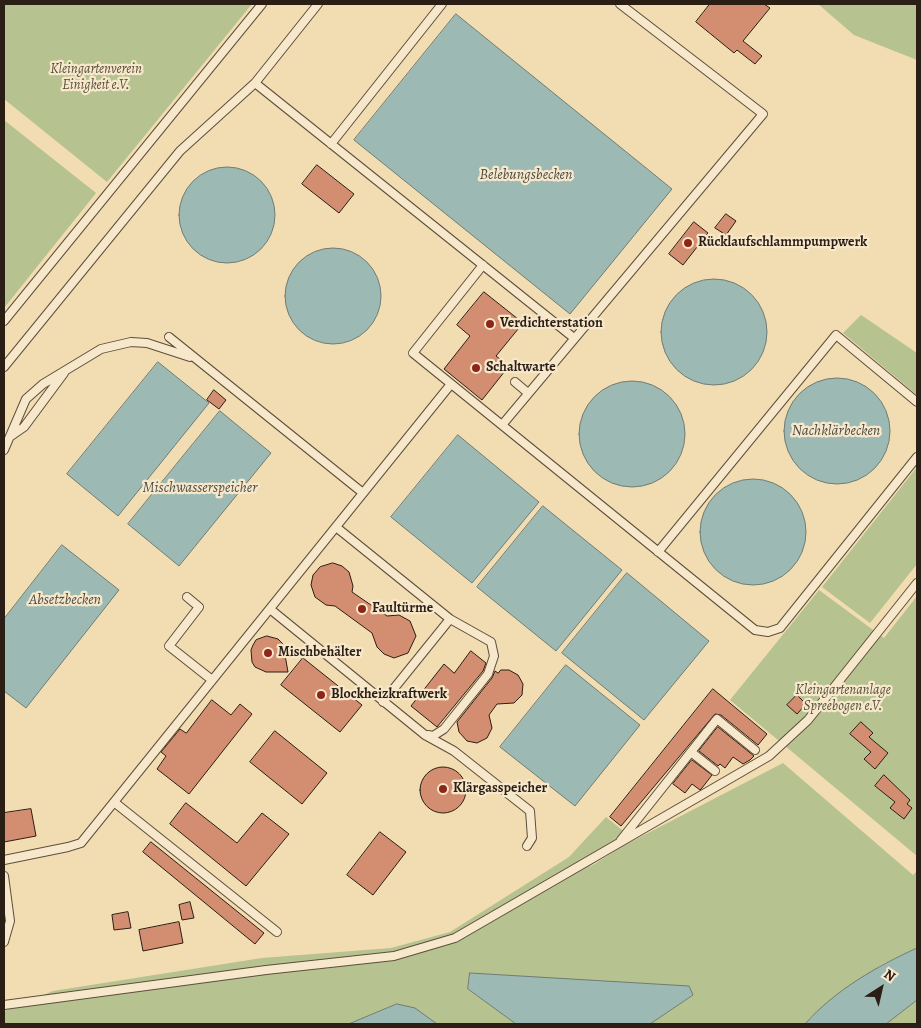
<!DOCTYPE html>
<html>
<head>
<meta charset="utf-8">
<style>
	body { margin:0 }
	#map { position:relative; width:921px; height:1028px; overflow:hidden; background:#f2dcb1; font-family:Alegreya,serif }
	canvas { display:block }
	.frame { position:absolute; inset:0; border:5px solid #2b1e15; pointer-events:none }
	.north { position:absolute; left:856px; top:963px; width:50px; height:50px; -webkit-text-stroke:4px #f7e8cc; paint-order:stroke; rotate:35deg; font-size:14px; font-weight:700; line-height:20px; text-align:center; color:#2b1e15 }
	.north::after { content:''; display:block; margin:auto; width:18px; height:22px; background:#2b1e15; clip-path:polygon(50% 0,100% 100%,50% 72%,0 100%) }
</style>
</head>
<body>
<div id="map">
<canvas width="921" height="1028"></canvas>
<div class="frame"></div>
<div class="north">N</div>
</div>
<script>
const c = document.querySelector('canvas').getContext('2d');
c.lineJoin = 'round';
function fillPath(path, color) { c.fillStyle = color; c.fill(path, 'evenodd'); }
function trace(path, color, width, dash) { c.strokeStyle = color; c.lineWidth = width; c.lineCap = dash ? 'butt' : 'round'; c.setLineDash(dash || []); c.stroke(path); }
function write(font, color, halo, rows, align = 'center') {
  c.font = font + ' Alegreya,serif'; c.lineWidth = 4.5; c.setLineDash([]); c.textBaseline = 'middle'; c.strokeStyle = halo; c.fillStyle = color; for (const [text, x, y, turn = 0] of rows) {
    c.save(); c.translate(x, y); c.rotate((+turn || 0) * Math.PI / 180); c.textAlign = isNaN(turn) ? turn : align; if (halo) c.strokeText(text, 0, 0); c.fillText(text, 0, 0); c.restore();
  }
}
fillPath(new Path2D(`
	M4,4H252L107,182L4,99Z
	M818,4H917V60L854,35Z
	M4,120L96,193L4,308Z
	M861,315L917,353V395L843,333Z
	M917,467V564L870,623L822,587Z
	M819,590L884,638L917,596V856L730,700Z
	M783,763L913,875L917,871V948L883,964L812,1016L805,1024H650L693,995L470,973L468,989L516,1024H437L397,1004L349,1024H4V1011L53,991L262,958L391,948L450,932L569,857L606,817L622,830L635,829L588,868L623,846Z
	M917,1000V1024H886Z`), '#b6c28f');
const water = new Path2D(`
	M456,14L672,189L570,314L354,140Z
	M179 215a48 48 0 1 1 96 0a48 48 0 1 1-96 0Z
	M285 296a48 48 0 1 1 96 0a48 48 0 1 1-96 0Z
	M661 332a53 53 0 1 1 106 0a53 53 0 1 1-106 0Z
	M158,362L209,403L118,516L67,474Z
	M784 431a53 53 0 1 1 106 0a53 53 0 1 1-106 0Z
	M579 434a53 53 0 1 1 106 0a53 53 0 1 1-106 0Z
	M220,411L271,453L179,566L128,524Z
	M458,435L539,502L472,583L391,517Z
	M700 532a53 53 0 1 1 106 0a53 53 0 1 1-106 0Z
	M543,506L622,570L556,651L477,587Z
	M62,545L119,590L26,708L4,691V619Z
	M627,573L709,641L644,720L562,653Z
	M566,665L640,725L575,806L500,747Z
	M917,948V1000L886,1024H805C834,991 877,966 917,948Z
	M470,973L689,986L693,995L650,1024H516L468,989Z
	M397,1004L415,1008L437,1024H349Z`);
fillPath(water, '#9cbab3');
trace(water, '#6f7c74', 1);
const building = new Path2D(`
	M710,4H764L770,8L743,41L762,56L755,64L737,50L734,53L696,22Z
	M317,165L354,194L339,213L302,184Z
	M726,214L736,221L726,235L715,228Z
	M694,222L708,233L683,265L669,254Z
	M484,292L523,323L496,356L509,366L482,400L444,369L470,336L457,325Z
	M214,390L226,400L219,409L207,400Z
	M333,563L342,566L349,572L353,586L352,592L387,616L399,615L410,621L416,636L408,653L394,658L384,654L377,647L372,633L335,606L326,605L315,597L311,585L313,575L320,567Z
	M267,636L278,639L283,644L288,672H266L255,667L252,662L251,650L253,645L256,640Z
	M471,651L486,663L483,671L437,727L411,706L444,664L454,673Z
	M303,658L362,705L340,732L281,685Z
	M501,670H509L518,675L523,684L522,695L514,703L497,704L489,715L492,728L487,738L477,743L467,741L459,732L457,722L492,678L495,671L498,673Z
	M713,689L767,734L758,745L721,715L715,714L621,826L610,817Z
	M797,695L806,704L797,714L787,705Z
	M212,700L231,715L240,704L252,714L189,794L157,769L166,756L161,752L180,729L186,733Z
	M861,722L873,733L869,737L888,753L875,769L864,759L871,752L850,734Z
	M718,727L754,756L750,760L743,764L733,757L725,768L720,764L718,766L699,751Z
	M275,731L327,773L302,804L250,762Z
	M692,760L712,775L702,788L700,790L692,784L685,793L673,784Z
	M420 790a23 23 0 1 1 46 0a23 23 0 1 1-46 0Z
	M884,775L910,800L907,804L912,808L904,819L890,808L895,802L875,786Z
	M186,803L237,843L262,813L289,834L246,886L170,824Z
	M31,809L36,836L4,842V813Z
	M380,832L406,852L373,895L347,875Z
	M151,842L264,933L255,944L143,852Z
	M190,902L194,918L182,920L179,905Z
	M128,912L131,928L114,930L112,915Z
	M179,922L183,943L143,951L139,930Z`);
fillPath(building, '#d38e71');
trace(building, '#2b1e15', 1);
const lane = new Path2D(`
	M318,4L255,83L574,338
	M331,144L442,4
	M483,265L413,353L755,630L768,632L780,628L917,457
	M4,321L262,4
	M169,337L363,493
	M4,367L180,151L255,83
	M515,382L528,393
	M502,425L763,114L620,4
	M11,436L24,427L64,373
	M4,450L26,399L43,384L101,349L131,342L147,343L190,357
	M336,527L450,619L491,642L494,656L488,674L444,729L433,736L428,735
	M658,552L836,335L917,402
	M187,597L199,607L169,646L212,680
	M270,609L425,735L454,751L530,811L532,838L527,846
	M383,702L450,619
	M691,752L715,771
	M114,802L277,932
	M621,840L717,719L755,750
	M4,860L68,847L81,843L451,384
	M4,876L10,921L4,942
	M4,1005L266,970L394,956L455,938L769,756L808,720L917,583`);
trace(lane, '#5d4e3c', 10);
trace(lane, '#f7e8cc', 8);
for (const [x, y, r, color] of [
	[688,243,5,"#8f2418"],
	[490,324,5,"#8f2418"],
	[476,368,5,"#8f2418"],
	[362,609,5,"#8f2418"],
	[268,653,5,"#8f2418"],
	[321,695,5,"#8f2418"],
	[443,789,5,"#8f2418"]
]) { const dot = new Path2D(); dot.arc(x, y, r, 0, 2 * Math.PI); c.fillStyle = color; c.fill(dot); trace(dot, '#f7e8cc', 2); }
write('italic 14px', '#554f3a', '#f7e8cc', [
	["Kleingartenverein",96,70],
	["Einigkeit e.V.",96,86],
	["Kleingartenanlage",843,691],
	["Spreebogen e.V.",843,707]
]);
write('bold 14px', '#2b1e15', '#f7e8cc', [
	["Rücklaufschlammpumpwerk",698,243],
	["Verdichterstation",500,324],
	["Schaltwarte",486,368],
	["Faultürme",372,609],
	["Mischbehälter",278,653],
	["Blockheizkraftwerk",331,695],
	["Klärgasspeicher",453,789]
], 'left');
write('italic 15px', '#4d4d44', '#f7e8cc', [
	["Belebungsbecken",526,175],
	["Nachklärbecken",836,431],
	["Mischwasserspeicher",200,488],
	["Absetzbecken",65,600]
]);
</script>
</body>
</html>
